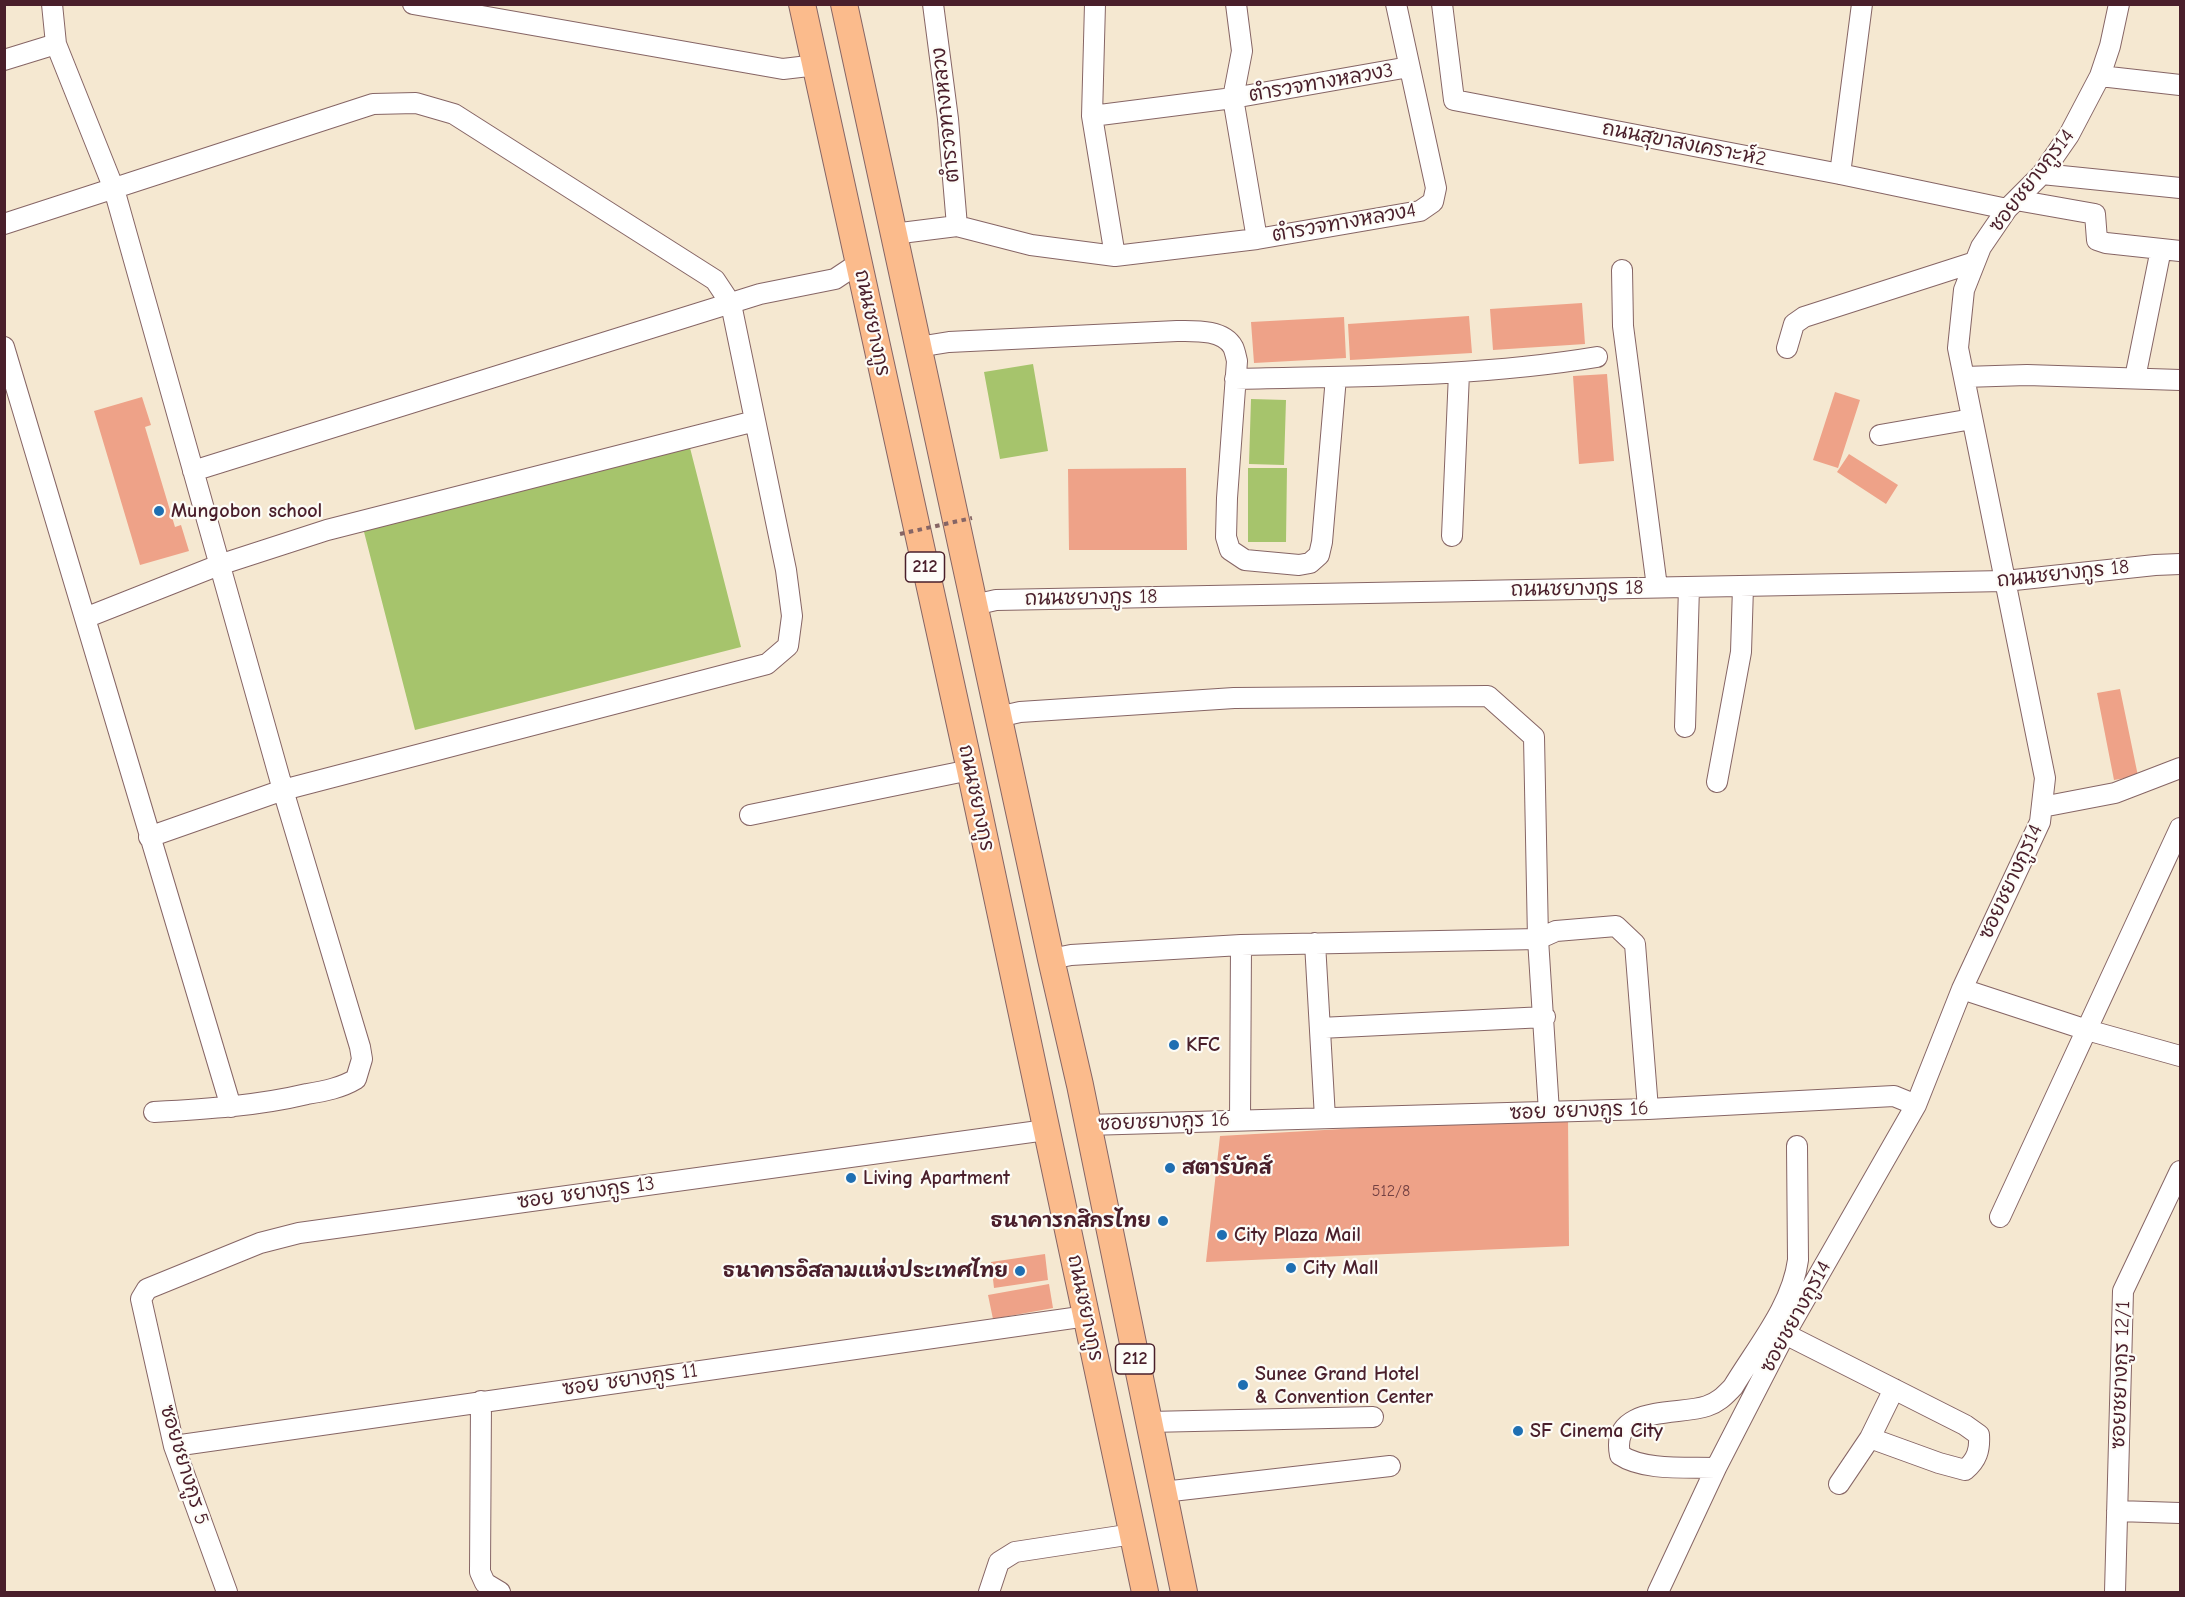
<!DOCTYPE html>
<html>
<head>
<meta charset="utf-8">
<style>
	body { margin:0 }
	#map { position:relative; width:2185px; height:1597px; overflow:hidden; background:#f5e8d1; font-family:"Comic Neue",sans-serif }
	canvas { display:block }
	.frame { position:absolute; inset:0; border:6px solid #4a1f2b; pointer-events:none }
</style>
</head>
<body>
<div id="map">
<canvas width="2185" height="1597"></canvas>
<div class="frame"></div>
</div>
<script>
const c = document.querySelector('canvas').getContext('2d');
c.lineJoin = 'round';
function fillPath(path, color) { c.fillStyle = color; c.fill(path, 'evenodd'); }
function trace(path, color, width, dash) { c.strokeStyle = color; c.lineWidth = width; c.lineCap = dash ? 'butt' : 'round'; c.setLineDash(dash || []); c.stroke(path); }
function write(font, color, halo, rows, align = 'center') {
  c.font = font + ' "Comic Neue","Playpen Sans Thai",sans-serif'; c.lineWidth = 4.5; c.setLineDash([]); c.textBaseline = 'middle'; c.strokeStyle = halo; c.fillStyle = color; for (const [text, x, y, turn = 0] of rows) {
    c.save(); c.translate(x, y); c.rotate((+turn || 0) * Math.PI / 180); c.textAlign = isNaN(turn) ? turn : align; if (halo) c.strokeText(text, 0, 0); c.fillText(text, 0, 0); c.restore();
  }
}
fillPath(new Path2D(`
	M1033,364L1048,451L1000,459L984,372Z
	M1251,399L1286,400L1284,465L1249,464Z
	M689,444L741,647L415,730L363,528Z
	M1248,468H1287L1286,542H1248Z`), '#a6c46c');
fillPath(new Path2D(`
	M1582,303L1585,344L1493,350L1490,309Z
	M1469,316L1472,353L1350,360L1348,324Z
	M1344,317L1346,358L1254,363L1251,322Z
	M1607,374L1614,461L1579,464L1573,376Z
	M1835,392L1860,400L1838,468L1813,460Z
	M142,397L151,425L145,427L175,527L181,525L189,551L140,565L94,411Z
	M1849,454L1898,485L1886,504L1837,472Z
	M1186,468L1187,550H1069L1068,469Z
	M2120,689L2138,776L2114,780L2097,693Z
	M1568,1116L1569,1246L1206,1262L1220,1136Z
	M1045,1254L1048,1280L994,1288L991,1262Z
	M1049,1284L1053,1308L993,1319L988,1295Z`), '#eea288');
const minor = new Path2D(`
	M52,4L56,44L114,189L283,790L360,1047L362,1059L356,1079C341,1088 325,1091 307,1094C257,1106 206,1109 154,1112
	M413,4L783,69L817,65
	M933,4L948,119L957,226
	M1095,4L1092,116L1115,256
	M1236,4L1242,51L1233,98L1257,239
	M1442,4L1454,100L1840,174L2007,209
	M4,60L56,44
	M2100,76L2180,85
	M1092,116L1233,98L1409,67
	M1840,174L1862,4
	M2042,174L2180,188
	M2016,200L2095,214L2097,240L2106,243L2180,251
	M4,224L373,104L416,103L454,114L715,280L731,304L786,570L792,616L788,646L767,664L283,790L149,837
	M893,234L957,226L1031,245L1115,256L1257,239L1420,211L1433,202L1436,188L1396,4
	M1622,270L1623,326L1657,587
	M4,347L231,1107
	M918,347L949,342L1177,331C1194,331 1223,329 1233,347C1235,351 1236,357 1237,361L1227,498L1226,537L1230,550L1245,560L1299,565L1310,563L1319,555L1322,542L1336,377
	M1787,348L1794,324L1804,317L1975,262
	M1964,377L2027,375L2180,380
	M2135,378L2161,249
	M1235,379C1357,376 1477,377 1597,357
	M1880,435L1972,419
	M193,471L760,294L835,279L859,263
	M1452,536L1459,373
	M974,605L996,600L2005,581L2155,565L2180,564
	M85,618L219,565L327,530L755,421
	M998,717L1020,712L1234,698L1488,696L1534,737L1538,939L1549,1112
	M1685,727L1689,587
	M1717,782L1741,652L1743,587
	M2042,807L2115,793L2180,768
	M750,815L970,770
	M1315,943L1325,1118
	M1051,959L1071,955L1241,945L1538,939L1556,931L1616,926L1635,944L1648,1109
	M1962,989L2087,1030L2180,1056
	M1320,1028L1545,1017
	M1240,1120L1241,945
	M1087,1125L1648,1109L1894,1096L1916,1105
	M2000,1217L2180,828
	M1785,1334L1965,1425L1979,1435C1980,1450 1977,1460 1965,1470L1939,1463L1870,1438L1839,1484
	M481,1401L480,1572L485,1583L500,1592
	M1149,1422L1373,1417
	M1870,1438L1894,1389
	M174,1446L1087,1316
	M1716,1468C1687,1467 1644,1471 1620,1455C1610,1404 1679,1416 1707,1406C1719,1402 1725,1395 1733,1387C1757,1347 1792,1306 1798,1260L1797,1146
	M1163,1492L1390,1466
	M2117,1511L2180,1513
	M227,1592L174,1446L141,1299L147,1289L260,1243L299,1233L1046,1130
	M989,1592L999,1562L1015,1552L1133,1534
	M1658,1592L1716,1468L1785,1334L1916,1105L1962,989L2040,822L2045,778L1958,348L1964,290L1981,247L2007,209L2042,174L2069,135L2100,76L2110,46L2119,4
	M2115,1592L2123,1291L2180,1171`);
const major = new Path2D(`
	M802,4L970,770L1145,1592
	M844,4L1051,959L1080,1085L1184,1592`);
trace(minor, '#866565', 22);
trace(major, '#866565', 28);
trace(minor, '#fff', 20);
trace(major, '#fbbb8c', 26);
trace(new Path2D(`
	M900,534L972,518`), '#866565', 4, [4.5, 4.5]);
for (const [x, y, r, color] of [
	[159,511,6,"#1f6fb2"],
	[1174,1045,6,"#1f6fb2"],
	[1170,1168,6,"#1f6fb2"],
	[851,1178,6,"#1f6fb2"],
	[1163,1221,6,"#1f6fb2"],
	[1222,1235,6,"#1f6fb2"],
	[1291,1268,6,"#1f6fb2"],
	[1020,1271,6,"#1f6fb2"],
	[1243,1385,6,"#1f6fb2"],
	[1518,1431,6,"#1f6fb2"]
]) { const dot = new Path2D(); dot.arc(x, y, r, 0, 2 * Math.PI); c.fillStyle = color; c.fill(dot); trace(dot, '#fdfcf7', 2); }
write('16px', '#734042', null, [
	["512/8",1391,1191]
]);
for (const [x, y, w] of [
	[925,567,39],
	[1135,1359,39]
]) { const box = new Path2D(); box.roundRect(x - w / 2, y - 15, w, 30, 4.5); c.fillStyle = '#fdfcf7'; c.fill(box); trace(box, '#4a1f2b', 1.5); }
write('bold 18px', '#4a1f2b', null, [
	["212",925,567],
	["212",1135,1359]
]);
write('20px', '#4a1f2b', '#fdfcf7', [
	["ตำรวจทางหลวง3",1321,83,-10],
	["ตำรวจทางหลวง",946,115,-96],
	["ถนนสุขาสงเคราะห์2",1684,144,11],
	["ซอยชยางกูร14",2032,181,-52],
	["ตำรวจทางหลวง4",1344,223,-10],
	["ถนนชยางกูร",872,323,78],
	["ถนนชยางกูร 18",2063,574,-6],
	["ถนนชยางกูร 18",1577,589,-1],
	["ถนนชยางกูร 18",1091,598,-1],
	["ถนนชยางกูร",976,798,78],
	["ซอยชยางกูร14",2011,882,-65],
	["ซอย ชยางกูร 16",1579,1111,-2],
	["ซอยชยางกูร 16",1164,1122,-2],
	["ซอย ชยางกูร 13",586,1193,-8],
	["ถนนชยางกูร",1085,1308,78],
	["ซอยชยางกูร14",1796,1317,-61],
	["ซอยชยางกูร 12/1",2121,1375,-88],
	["ซอย ชยางกูร 11",630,1380,-8],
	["ซอยชยางกูร 5",184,1465,73]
]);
write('bold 20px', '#4a1f2b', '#fdfcf7', [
	["Mungobon school",171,511],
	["KFC",1186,1045],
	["สตาร์บัคส์",1182,1168],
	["Living Apartment",863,1178],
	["ธนาคารกสิกรไทย",1151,1221,"right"],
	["City Plaza Mail",1234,1235],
	["City Mall",1303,1268],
	["ธนาคารอิสลามแห่งประเทศไทย",1008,1271,"right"],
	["Sunee Grand Hotel",1255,1374],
	["& Convention Center",1255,1397],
	["SF Cinema City",1530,1431]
], 'left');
</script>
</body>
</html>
